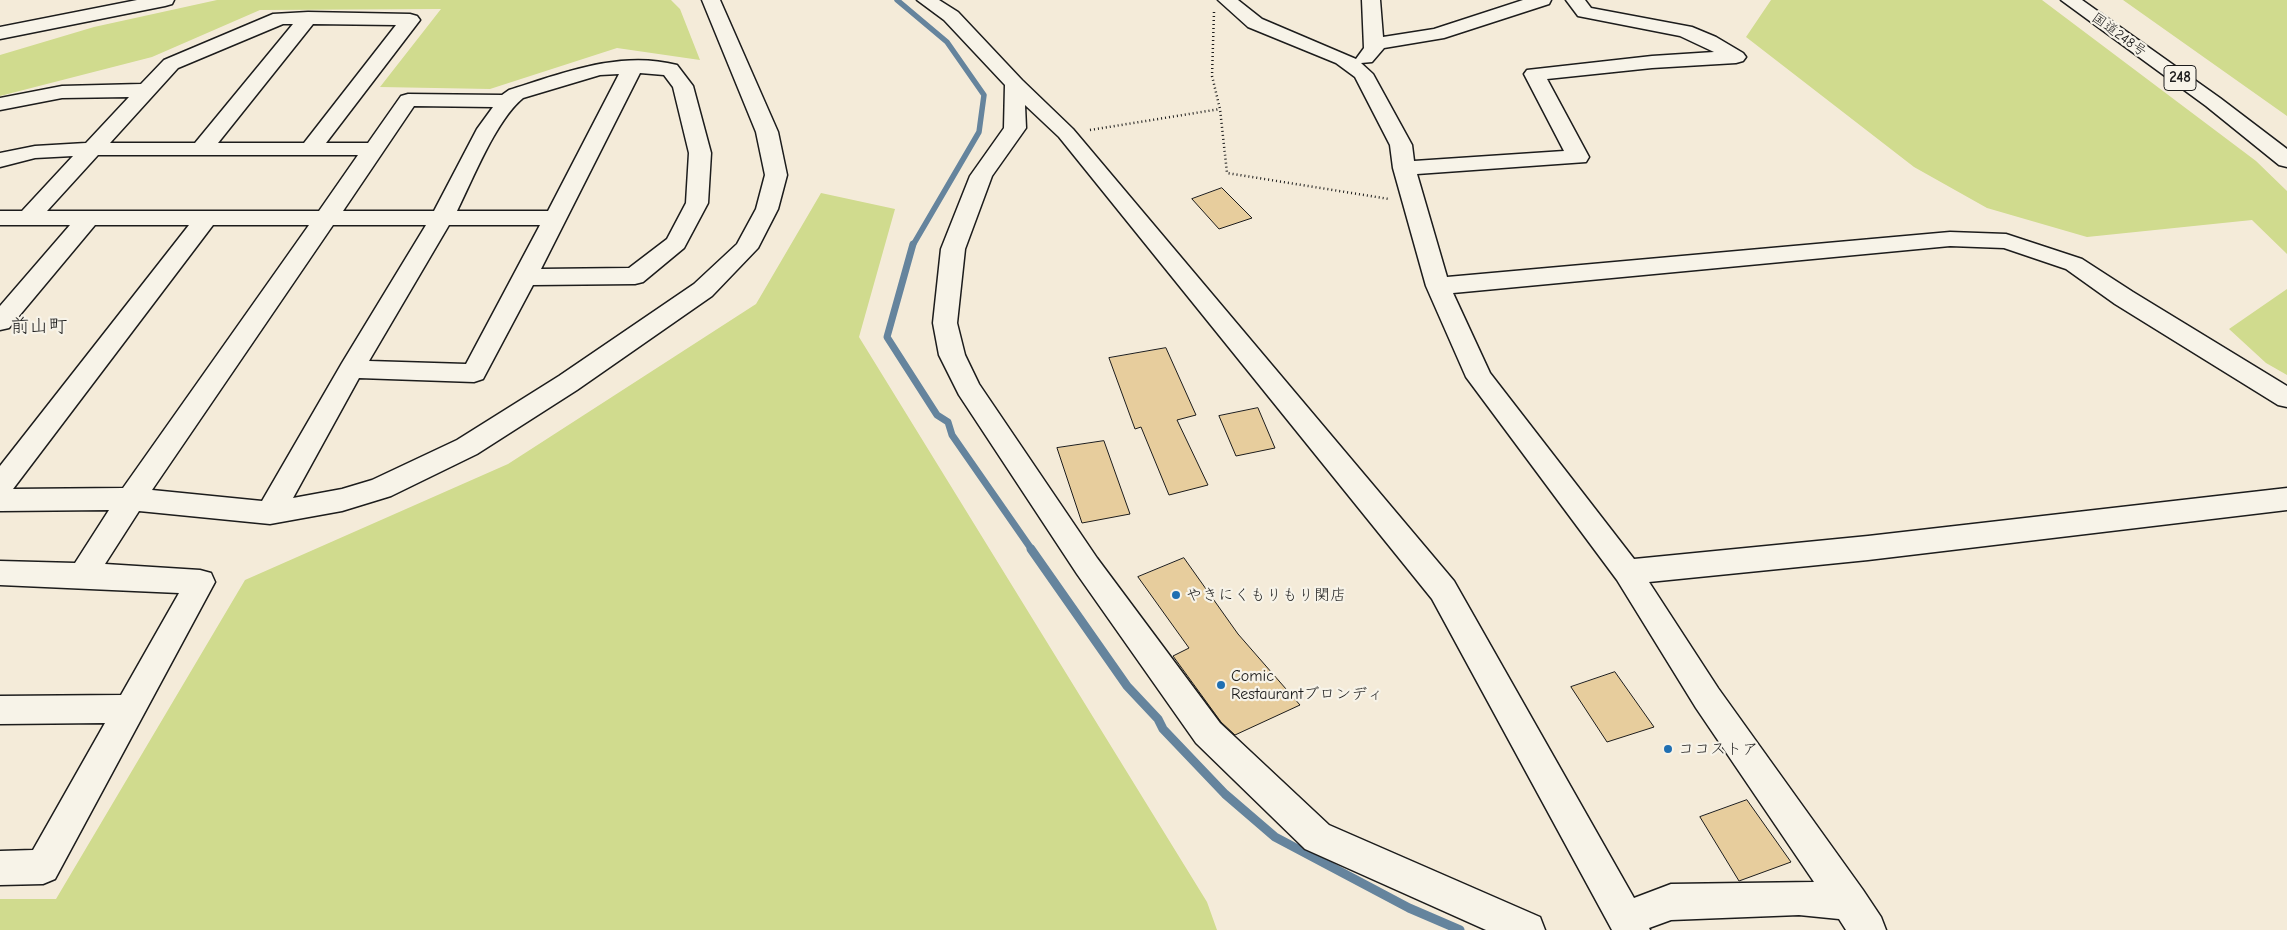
<!DOCTYPE html>
<html>
<head>
<meta charset="utf-8">
<style>
	body { margin:0 }
	canvas { display:block; background:#f4ebd9 }
</style>
</head>
<body>
<canvas width="2287" height="930"></canvas>
<script>
const c = document.querySelector('canvas').getContext('2d');
c.lineJoin = 'round';
function fillPath(path, color) { c.fillStyle = color; c.fill(path, 'evenodd'); }
function trace(path, color, width, dash) { c.strokeStyle = color; c.lineWidth = width; c.lineCap = dash ? 'butt' : 'round'; c.setLineDash(dash || []); c.stroke(path); }
function write(font, color, halo, rows, align = 'center') {
  c.font = font + ' "Comic Neue","Klee One",sans-serif'; c.lineWidth = 4.5; c.setLineDash([]); c.textBaseline = 'middle'; c.strokeStyle = halo; c.fillStyle = color; for (const [text, x, y, turn = 0] of rows) {
    c.save(); c.translate(x, y); c.rotate((+turn || 0) * Math.PI / 180); c.textAlign = isNaN(turn) ? turn : align; if (halo) c.strokeText(text, 0, 0); c.fillText(text, 0, 0); c.restore();
  }
}
fillPath(new Path2D(`
	M217,0H671L680,9L700,60L617,48L490,89L380,87L441,9L260,10L152,57L0,96V55L94,27Z
	M1771,0H2042L2256,161L2287,191V254L2252,220L2087,237L1987,208L1914,167L1746,37Z
	M2123,0H2287V116Z
	M821,193L895,209L859,337L1207,902L1217,930H0V899H56L245,580L508,464L756,304Z
	M2287,289V375L2266,363L2229,329Z`), '#d0db8e');
trace(new Path2D(`
	M897,0L947,42L984,95L979,132L913,245`), '#65849d', 5.5);
trace(new Path2D(`
	M913,244L887,337L937,415L948,422L952,435L1032,550`), '#65849d', 7);
trace(new Path2D(`
	M1031,549L1127,686L1158,719L1163,729L1225,794L1275,837L1409,908L1460,930`), '#65849d', 9);
const building = new Path2D(`
	M1222,188L1252,218L1219,229L1192,199Z
	M1166,348L1196,415L1177,420L1208,485L1169,495L1141,427L1135,429L1109,358Z
	M1258,408L1275,448L1236,456L1219,416Z
	M1104,441L1130,514L1082,523L1057,448Z
	M1184,558L1238,634L1300,705L1235,735L1221,722L1173,656L1189,648L1138,577Z
	M1615,672L1654,727L1607,742L1571,687Z
	M1747,800L1791,862L1739,881L1700,817Z`);
fillPath(building, '#e7cd9d');
trace(building, '#1c1c1c', 1);
const minor = new Path2D(`
	M137,0H174L172,4L165,6L0,39V27Z
	M702,0H720L778,132L787,175L778,209L758,248L712,296L577,390L477,454L391,496L342,511L270,524L139,511L105,564L200,570L211,573L215,582L55,879L43,884L0,885V851L33,850L105,723L0,724V696L121,695L179,593L0,585V561L75,563L109,510L0,511V466L189,225H95L9,328L0,330V306L70,225H0V211H22L73,156L35,158L0,167V153L35,146L86,143L129,97L62,98L0,110V98L62,86L141,84L164,60L273,14L308,12L410,14L417,16L420,20L326,143H368L401,96L408,94L502,95L509,90C563,73 620,50 677,65L693,86L711,153L708,203L684,248L643,282L635,284L533,285L483,379L474,382L359,378L293,498L342,489L372,480L457,440L559,376L694,284L737,244L756,209L765,175L756,132ZM283,24H293L195,143H110L178,68ZM313,24L396,25L304,143H218ZM640,73L664,75L673,87L689,153L686,203L667,239L629,268L541,269ZM619,74L548,211H457C473,179 496,120 523,98L600,75ZM414,106L493,107L477,129L434,211H343ZM98,155H358L319,211H47ZM213,225H309L123,488L13,489ZM333,225H426L342,363L262,501L152,490ZM449,225H540L466,364L369,361Z
	M917,0H939L958,12L1022,80L1073,129L1454,581L1634,898L1671,884L1814,882L1696,708L1617,580L1466,377L1426,286L1393,168L1390,145L1355,77L1336,63L1248,27L1218,0H1238L1262,19L1356,59L1364,48L1362,0H1380L1383,37L1434,29L1523,0H1551L1549,4L1444,38L1384,48L1372,62L1361,63L1373,74L1412,145L1414,161L1564,151L1524,74L1527,70L1652,56L1714,52L1680,36L1578,16L1566,0H1585L1591,8L1692,27L1716,37L1743,53L1746,57L1743,61L1736,63L1652,68L1547,79L1589,157L1586,162L1417,174L1447,277L1950,232L2006,234L2082,259L2133,292L2287,386V407L2278,405L2115,304L2066,269L2004,248L1950,246L1453,293L1490,373L1634,559L1868,536L2287,488V510L1868,560L1649,582L1718,688L1863,890L1881,917L1886,930H1846L1839,919L1799,915L1671,920L1649,928L1650,930H1612L1432,599L1059,137L1025,105L1026,128L992,176L965,249L957,323L965,355L979,384L1097,558L1220,723L1329,825L1540,917L1545,930H1486L1305,849L1196,743L1077,574L959,395L939,355L933,323L941,249L970,176L1004,128L1005,85L944,20Z`);
const highway = new Path2D(`
	M2061,0H2082L2220,98L2287,149V167L2279,165L2206,106Z`);
trace(minor, '#1c1c1c', 3);
trace(highway, '#1c1c1c', 3);
trace(new Path2D(`
	M1214,12L1212,76L1220,109L1227,173L1389,199
	M1090,130L1220,109`), '#1c1c1c', 2.5, [1, 3]);
fillPath(minor, '#f7f3e8');
fillPath(highway, '#f7f3e8');
for (const [x, y, r, color] of [
	[1176,595,5,"#1f6fb2"],
	[1221,685,5,"#1f6fb2"],
	[1668,749,5,"#1f6fb2"]
]) { const dot = new Path2D(); dot.arc(x, y, r, 0, 2 * Math.PI); c.fillStyle = color; c.fill(dot); trace(dot, '#f7f3e8', 2); }
write('14px', '#1c1c1c', '#f7f3e8', [
	["国道248号",2119,35,36]
]);
for (const [x, y, w] of [
	[2180,78,32]
]) { const box = new Path2D(); box.roundRect(x - w / 2, y - 12.5, w, 25, 4); c.fillStyle = '#f7f3e8'; c.fill(box); trace(box, '#1c1c1c', 1); }
write('bold 15px', '#1c1c1c', null, [
	["248",2180,78]
]);
write('16px', '#1c1c1c', '#f7f3e8', [
	["やきにくもりもり関店",1186,595],
	["Comic",1231,676],
	["Restaurantブロンディ",1231,694],
	["ココストア",1678,749]
], 'left');
write('19px', '#1c1c1c', '#f7f3e8', [
	["前山町",39,327]
]);
</script>
</body>
</html>
